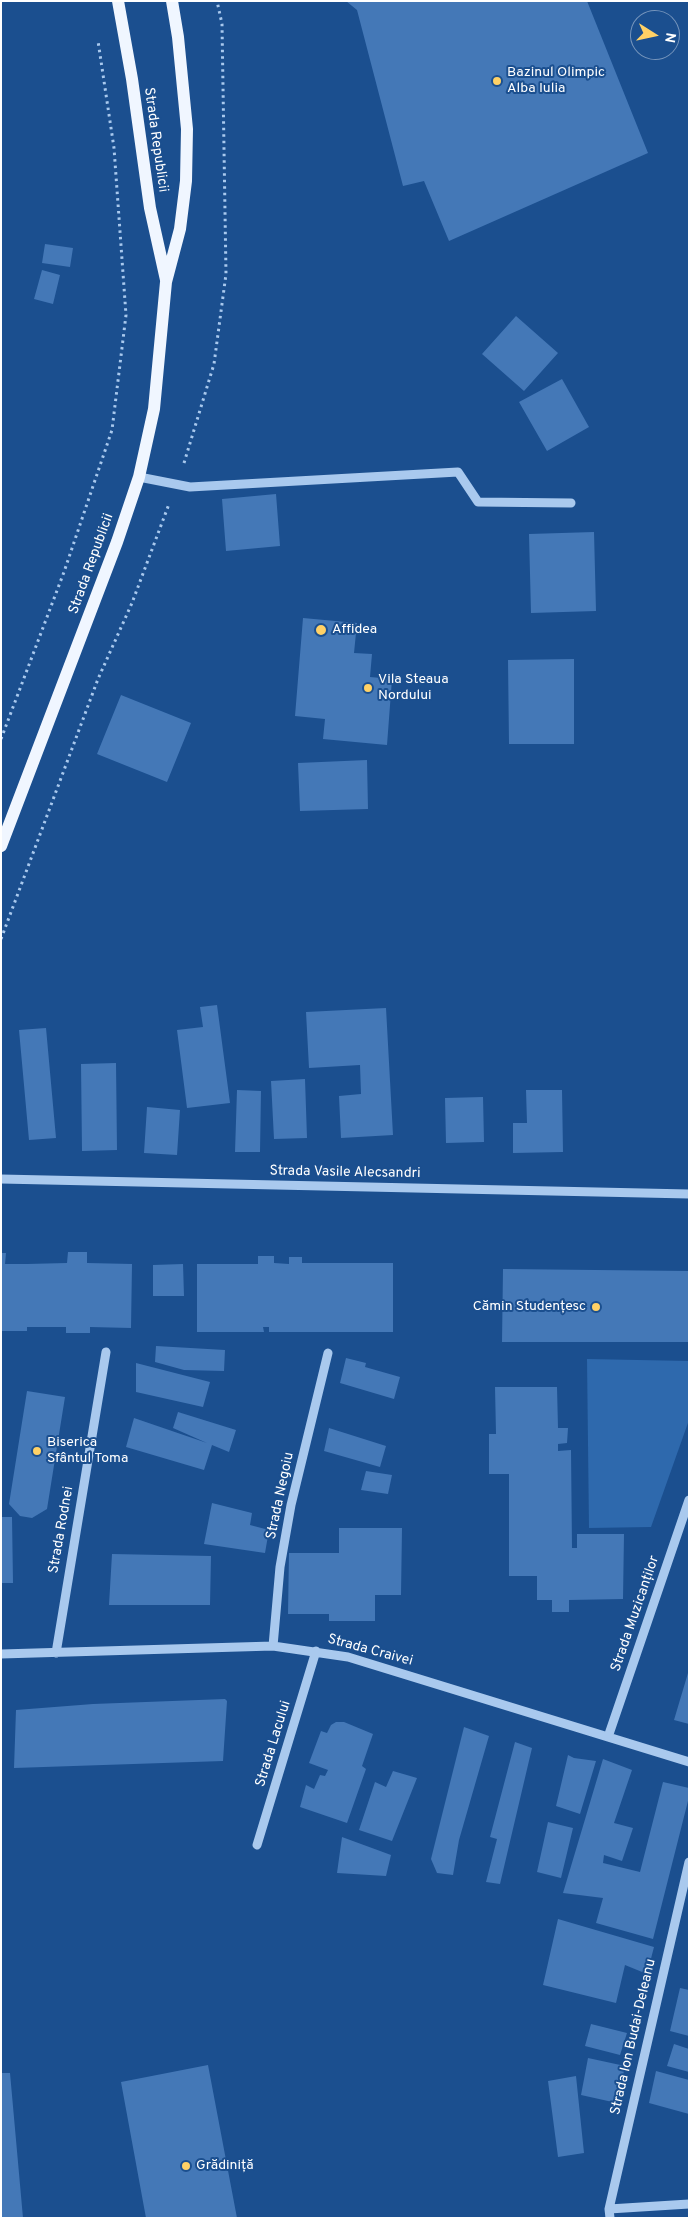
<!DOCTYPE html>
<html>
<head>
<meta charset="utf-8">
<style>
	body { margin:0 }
	#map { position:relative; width:690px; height:2219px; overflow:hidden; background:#1b4f8f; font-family:Overpass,sans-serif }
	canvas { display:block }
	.frame { position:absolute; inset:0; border:2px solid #fff; pointer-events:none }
	.north { position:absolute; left:630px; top:10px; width:50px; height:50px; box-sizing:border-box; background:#1b4f8f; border:1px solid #7695bc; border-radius:50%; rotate:100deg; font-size:14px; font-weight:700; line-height:20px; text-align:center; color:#fff }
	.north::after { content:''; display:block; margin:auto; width:18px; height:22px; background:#ffd166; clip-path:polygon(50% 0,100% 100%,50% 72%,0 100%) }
</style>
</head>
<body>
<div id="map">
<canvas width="690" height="2219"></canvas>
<div class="frame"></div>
<div class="north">N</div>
</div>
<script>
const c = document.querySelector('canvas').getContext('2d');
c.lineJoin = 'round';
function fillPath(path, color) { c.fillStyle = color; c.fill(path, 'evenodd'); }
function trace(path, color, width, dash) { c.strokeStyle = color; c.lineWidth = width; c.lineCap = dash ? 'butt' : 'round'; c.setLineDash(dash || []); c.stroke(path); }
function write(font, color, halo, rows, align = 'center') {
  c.font = font + ' Overpass,sans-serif'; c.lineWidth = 4; c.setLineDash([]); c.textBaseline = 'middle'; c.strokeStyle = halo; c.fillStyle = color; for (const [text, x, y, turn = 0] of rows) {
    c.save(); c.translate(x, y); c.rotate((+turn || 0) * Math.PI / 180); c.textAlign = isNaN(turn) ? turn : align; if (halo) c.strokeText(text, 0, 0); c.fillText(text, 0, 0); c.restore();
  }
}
fillPath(new Path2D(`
	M587,1359L689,1361V1420L651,1527L589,1528Z`), '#2e69ad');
fillPath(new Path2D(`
	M346,1H587L648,153L449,241L424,181L403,186L357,10Z
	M45,244L73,248L70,267L42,263Z
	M42,270L60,275L53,304L34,299Z
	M516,316L558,353L524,391L482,354Z
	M562,379L589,427L547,451L519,402Z
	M276,494L280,546L226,551L222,499Z
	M594,532L596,611L531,613L529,534Z
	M303,618L357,623L354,653L372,654L370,677L392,679L387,745L323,739L325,719L295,716Z
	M574,659V744H509L508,660Z
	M121,695L191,723L167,782L97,754Z
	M367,760L368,809L300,811L298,763Z
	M217,1005L230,1103L187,1108L177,1030L203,1027L200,1007Z
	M386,1008L393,1135L341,1138L339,1096L361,1094L360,1065L309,1068L306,1012Z
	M46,1028L56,1138L29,1140L19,1030Z
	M116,1063L117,1150L82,1151L81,1064Z
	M305,1079L307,1138L274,1139L271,1081Z
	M237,1090L261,1091L260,1152H235Z
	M526,1090H562L563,1152L513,1153V1123H527Z
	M483,1097L484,1142L446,1143L445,1098Z
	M147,1107L180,1110L177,1155L144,1153Z
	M68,1252H87V1263L132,1264L131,1328L90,1327V1333H66V1327H27V1331H1V1253H6L5,1264H27L67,1263Z
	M258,1256H274V1263L289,1264V1257H302V1263H393V1332H269V1327H263L264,1332H197V1264H258Z
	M183,1264L184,1296H153V1265Z
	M503,1269L689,1271V1342H502Z
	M156,1346L225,1350L224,1371L184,1370L155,1362Z
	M346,1358L366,1363L365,1367L400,1377L394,1399L340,1383Z
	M136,1363L210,1382L203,1407L136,1392Z
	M495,1387H557L558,1428H568L567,1443L558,1444V1451L571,1450L572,1548H577V1534H624L623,1599L569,1600V1612H552V1600H537V1576H509V1474H489V1434H496Z
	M27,1391L65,1397L47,1509L32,1518L20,1516L9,1504Z
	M178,1412L236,1430L229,1452L212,1445L204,1470L126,1447L134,1418L207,1443L173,1428Z
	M329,1428L386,1446L380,1467L324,1451Z
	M366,1471L392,1475L388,1494L361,1490Z
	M212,1503L252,1513L250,1525L269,1530L265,1553L204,1544Z
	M1,1517H12L13,1583H1Z
	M339,1528H402L401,1595H375V1621H329V1614H288L289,1553H339Z
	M112,1554L211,1556L210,1605H109Z
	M688,1673H689V1724L674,1720Z
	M225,1699L227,1701L223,1761L14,1768L16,1710L93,1704Z
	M336,1722H344L373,1734L362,1766L366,1769L347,1823L300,1807L306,1785L314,1789L320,1775L325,1776L328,1770L309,1763L321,1731L327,1733L331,1725Z
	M464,1727L489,1736L459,1840L453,1875L437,1873L431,1859Z
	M515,1742L532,1748L500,1884L486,1882L497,1839L490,1837Z
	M568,1755L574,1758L596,1761L580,1814L556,1806Z
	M603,1759L632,1770L614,1823L633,1828L622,1861L604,1855L603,1863L640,1872L663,1782L689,1788V1797L653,1939L596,1923L603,1898L563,1893Z
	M393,1771L417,1778L392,1841L359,1830L375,1782L386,1787Z
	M548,1822L573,1828L561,1878L537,1872Z
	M342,1837L391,1855L386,1876L337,1873Z
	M558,1919L654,1947L647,1974L625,1965L616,2003L543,1985Z
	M680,1988L689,1990V2036L670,2031Z
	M591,2024L627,2033L620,2055L585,2046Z
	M674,2044L689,2049V2072L667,2066Z
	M588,2058L625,2066L617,2103L581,2095Z
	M208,2065L237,2218H146L121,2082Z
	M656,2071L689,2080V2114L649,2103Z
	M1,2073H10L23,2218H1Z
	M576,2076L584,2153L558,2157L548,2081Z`), '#4478b7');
trace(new Path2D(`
	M184,463L214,364L226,274L222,24L217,1
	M1,739L64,572L112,430L126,315L114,148L98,41
	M1,939L98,679L132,603L169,504`), '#a9c9ee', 3, [2.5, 4]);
trace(new Path2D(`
	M139,477L190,487L458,472L478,502L571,503
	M1,1179L689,1194
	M273,1646L280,1567L291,1505L328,1353
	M56,1653L106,1352
	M1,1654L273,1646L348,1657L689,1762
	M608,1737L689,1500
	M257,1845L316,1651
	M609,2209L689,2204
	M610,2218L609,2209L689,1862`), '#a9c9ee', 9);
trace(new Path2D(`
	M118,1L132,79L150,208L166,280
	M1,846L117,542L139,477L154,409L166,282L180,229L186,181L187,129L178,37L172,1`), '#f0f6ff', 12);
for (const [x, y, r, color] of [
	[497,81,5,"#ffd166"],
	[321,630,6,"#ffd166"],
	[368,688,5,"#ffd166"],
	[596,1307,5,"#ffd166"],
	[37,1451,5,"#ffd166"],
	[186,2166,5,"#ffd166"]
]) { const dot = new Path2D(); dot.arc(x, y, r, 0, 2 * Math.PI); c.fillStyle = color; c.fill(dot); trace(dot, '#1b4f8f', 2); }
write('14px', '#fff', '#1b4f8f', [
	["Bazinul Olimpic",507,73],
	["Alba Iulia",507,89],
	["Affidea",332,630],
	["Vila Steaua",378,680],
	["Nordului",378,696],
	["Cămin Studențesc",586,1307,"right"],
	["Biserica",47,1443],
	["Sfântul Toma",47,1459],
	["Grădiniță",196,2166]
], 'left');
write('14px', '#fff', '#1b4f8f', [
	["Strada Republicii",155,140,82],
	["Strada Republicii",92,564,-70],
	["Strada Vasile Alecsandri",345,1173,1],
	["Strada Negoiu",281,1496,-78],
	["Strada Rodnei",62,1530,-80],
	["Strada Muzicanților",636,1614,-71],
	["Strada Craivei",370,1651,15],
	["Strada Lacului",274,1744,-73],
	["Strada Ion Budai-Deleanu",634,2037,-77]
]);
</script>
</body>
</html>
